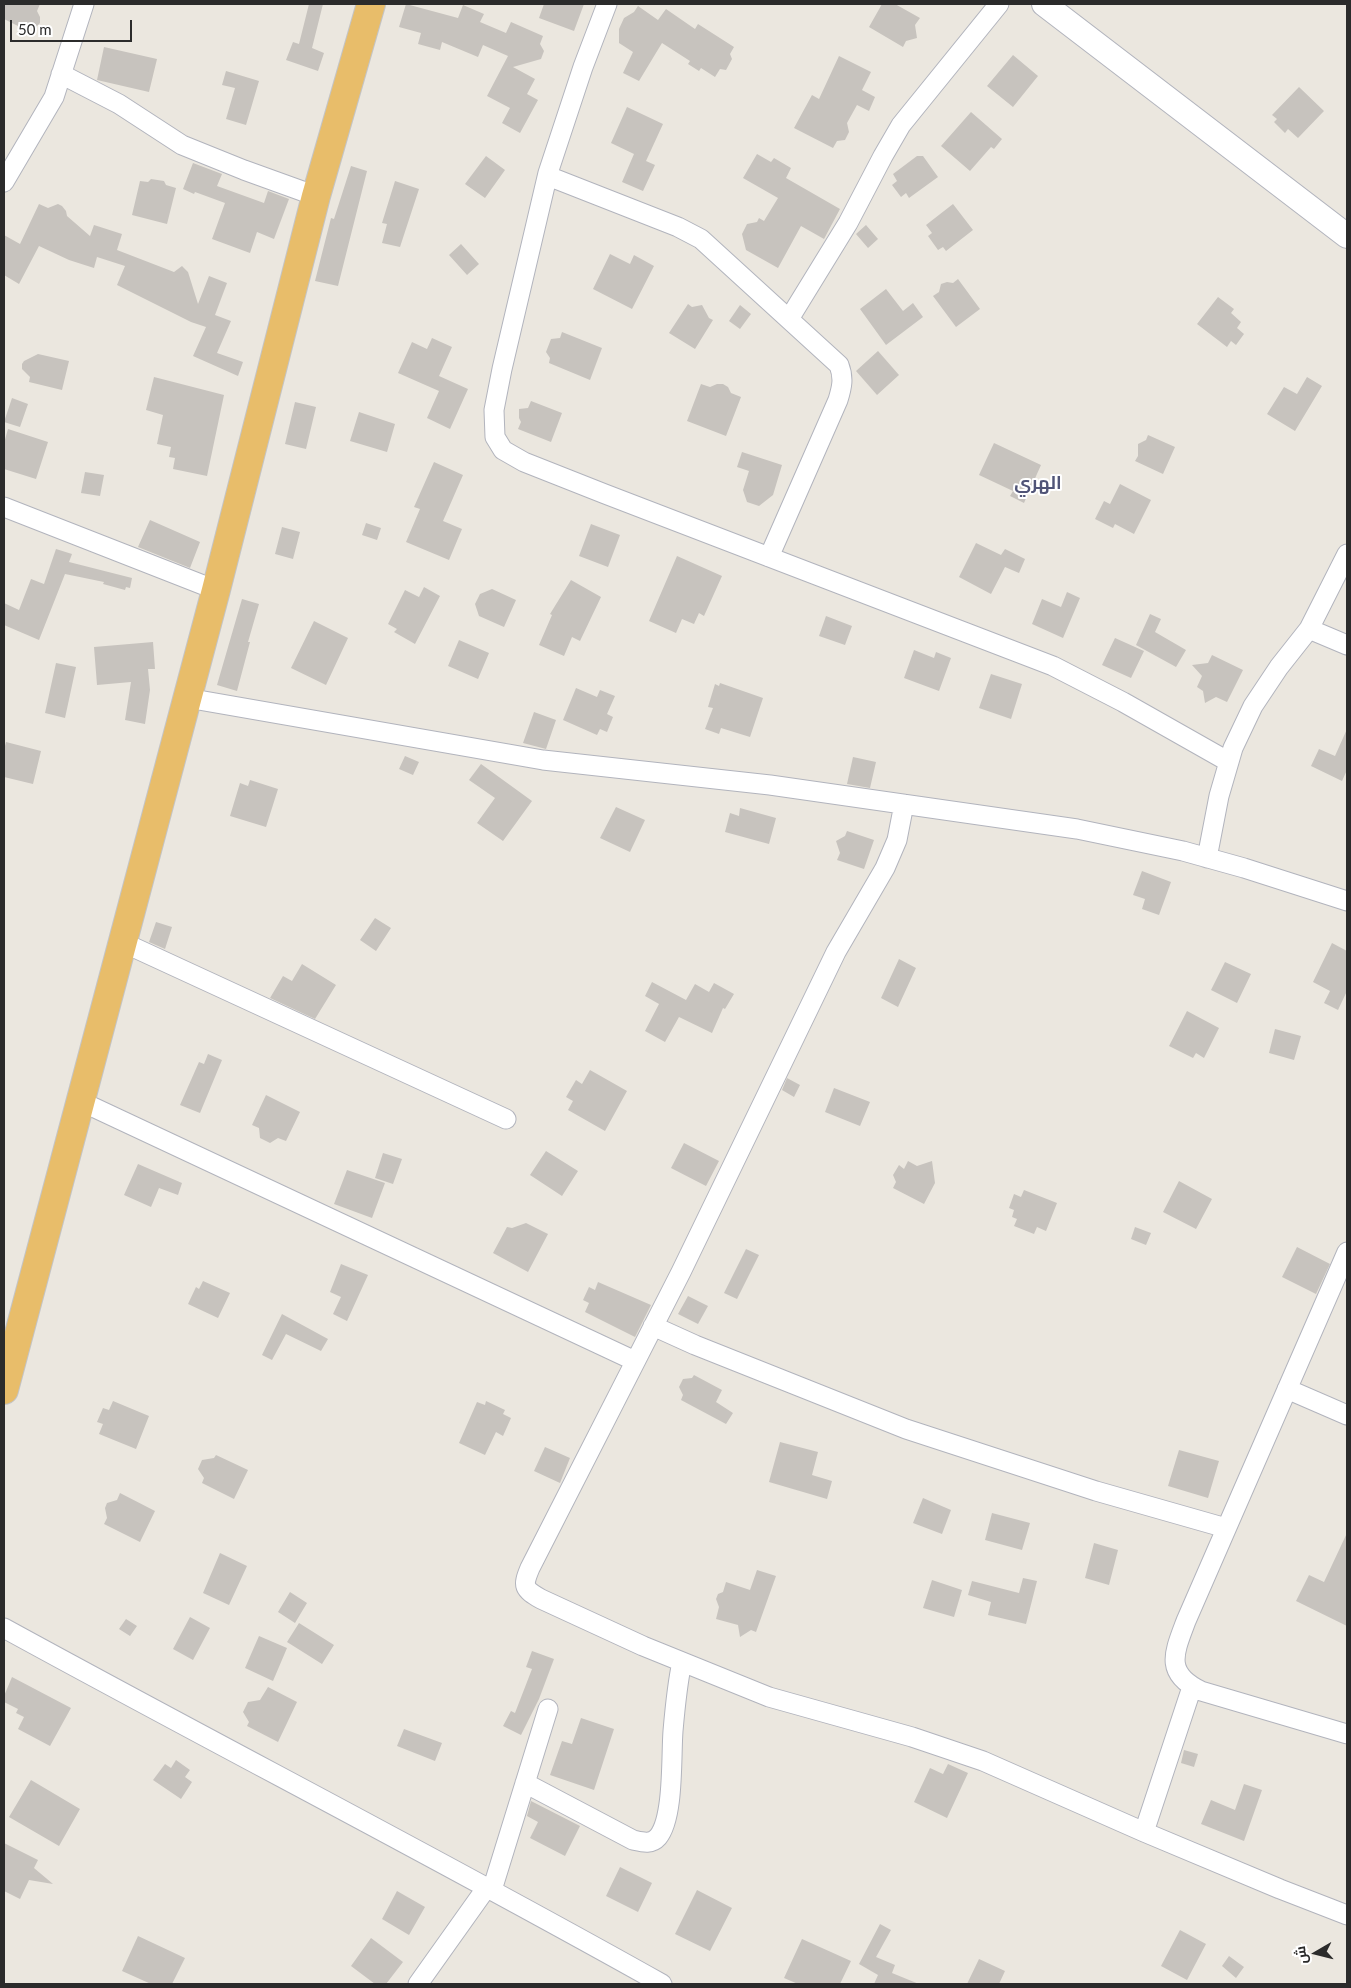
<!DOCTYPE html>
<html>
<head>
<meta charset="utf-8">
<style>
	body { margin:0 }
	#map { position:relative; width:1351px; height:1988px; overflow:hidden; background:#ebe7df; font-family:Lato,Cairo,sans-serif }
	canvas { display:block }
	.frame { position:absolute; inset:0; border:5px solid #2b2b2b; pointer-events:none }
	.north { position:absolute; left:1291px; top:1928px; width:50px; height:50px; -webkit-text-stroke:4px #fff; paint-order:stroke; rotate:262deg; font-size:14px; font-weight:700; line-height:20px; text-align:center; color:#2b2b2b }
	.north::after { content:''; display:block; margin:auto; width:18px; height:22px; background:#2b2b2b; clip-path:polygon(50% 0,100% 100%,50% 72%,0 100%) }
	.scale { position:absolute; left:10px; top:20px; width:122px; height:22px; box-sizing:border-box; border:2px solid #2b2b2b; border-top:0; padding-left:6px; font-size:15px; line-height:18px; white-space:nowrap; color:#2b2b2b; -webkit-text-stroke:4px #fff; paint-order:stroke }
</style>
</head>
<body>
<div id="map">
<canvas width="1351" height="1988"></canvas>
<div class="frame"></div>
<div class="north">ش</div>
<div class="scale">50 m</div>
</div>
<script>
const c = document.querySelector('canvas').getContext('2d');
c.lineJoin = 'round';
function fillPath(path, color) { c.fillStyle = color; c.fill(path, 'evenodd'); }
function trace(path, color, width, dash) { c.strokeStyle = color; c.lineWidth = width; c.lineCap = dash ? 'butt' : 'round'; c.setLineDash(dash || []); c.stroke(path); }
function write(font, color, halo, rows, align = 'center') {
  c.font = font + ' Lato,Cairo,sans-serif'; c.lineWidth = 4; c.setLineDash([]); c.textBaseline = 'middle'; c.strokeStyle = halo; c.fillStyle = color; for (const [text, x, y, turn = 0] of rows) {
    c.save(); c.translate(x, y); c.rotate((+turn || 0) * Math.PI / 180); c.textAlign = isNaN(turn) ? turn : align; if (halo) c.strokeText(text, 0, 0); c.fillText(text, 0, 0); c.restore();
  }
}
fillPath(new Path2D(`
	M4,4H40L37,11L40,17V23L36,27L24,29L4,19Z
	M309,4H323L312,48L324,53L318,71L286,60L293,42L299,44Z
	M406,4L458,18L463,5L484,14L480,22L506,33L511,22L543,36L540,44L544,51L541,59L513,67L535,79L527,94L538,100L520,133L502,123L510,108L487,96L508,56L483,45L478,57L442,42L440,50L418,44L421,33L399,27Z
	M544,4H584L574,31L539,18Z
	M882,4H895L920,18L915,25L917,38L906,41L903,47L869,27Z
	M638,6L658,20L666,9L695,29L698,24L734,47L730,54L732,59L726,70L720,69L715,77L701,68L699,71L688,64L690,61L662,43L639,81L623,73L633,52L619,43V29L624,18L634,12Z
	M104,47L157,59L149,92L97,80Z
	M1013,55L1038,76L1013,107L987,86Z
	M839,56L871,72L862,90L875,97L869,111L857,105L847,123L849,132L845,140L837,141L833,148L794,128L812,95L819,99Z
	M226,71L259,81L246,125L226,119L235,88L222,85Z
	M1299,87L1324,111L1298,138L1288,129L1285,133L1274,122L1277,119L1272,115Z
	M627,107L663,124L646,161L655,165L643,191L622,182L634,154L611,143Z
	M971,112L1002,139L994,149L991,147L970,171L941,146Z
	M757,154L771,162L774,158L791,168L786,178L840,209L824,239L801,226L778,268L746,250L742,234L747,224L757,222L759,218L764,221L778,198L743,178Z
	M486,156L505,170L485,198L465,184Z
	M917,156H923L938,177L909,198L906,193L901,197L892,185L897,181L893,174Z
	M193,163L222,174L217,186L264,203L268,191L289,199L274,239L257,232L250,253L212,239L225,203L195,192L194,194L183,189Z
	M351,166L367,171L338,286L315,281L331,218L334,219Z
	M151,179L164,181L166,185L176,188L167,224L132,215L140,181L148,182Z
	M395,181L419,189L400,247L382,243L387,224L382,223Z
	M39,204L48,208L58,204L62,206L66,211L67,216L90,236L94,225L122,234L117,250L174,272L182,266L188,272L198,304L209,276L227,283L215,315L231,321L217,353L243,362L238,376L193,356L206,327L191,322L117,285L125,266L97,257L94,268L69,260L39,246L19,284L4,275V235L20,244Z
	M953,204L973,230L946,251L943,247L938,250L928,236L932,233L926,225Z
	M866,225L878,239L868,248L856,234Z
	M461,244L479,264L467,275L449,255Z
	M610,254L630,264L634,255L654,266L632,309L593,289Z
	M958,279L980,309L956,327L933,296L939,292L941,284L947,282L953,283Z
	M886,289L903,311L913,303L923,317L886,345L860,309Z
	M1218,297L1234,309L1231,313L1241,322L1237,328L1244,334L1236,345L1231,341L1227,347L1197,324Z
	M688,304L692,307L702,305L709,318L713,320L695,349L669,333Z
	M740,305L751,314L740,329L729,321Z
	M562,332L602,348L590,380L549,363L550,358L546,352L551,339L560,338Z
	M432,338L452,347L439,376L468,389L450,429L427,418L439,391L398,373L412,342L427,349Z
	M878,351L899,375L877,395L856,371Z
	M38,354L69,361L62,390L29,382L30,377L22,369V364L24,361Z
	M154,377L224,395L207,476L173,469L175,458L169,457L171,447L157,444L163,415L146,410Z
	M1307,377L1322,386L1295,431L1267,414L1284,387L1297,394Z
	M701,384L710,387L717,384H723L728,387L731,393L741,397L726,436L687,421Z
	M12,398L28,404L20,427L4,422Z
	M531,401L562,413L551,442L518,429L521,422L519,418V409L528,408Z
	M295,402L316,407L306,449L285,444Z
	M359,412L395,424L387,452L350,441Z
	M8,429L48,442L36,479L4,469V443Z
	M1148,435L1175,447L1163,474L1135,461L1138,456V444L1146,440Z
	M994,443L1041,465L1024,503L1010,496L1013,491L979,475Z
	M742,452L782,465L773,495L759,506L747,502L743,490L749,471L737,467Z
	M434,462L463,475L443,521L462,529L449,560L406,542L420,509L414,507Z
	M85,472L104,475L100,496L81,493Z
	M1120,484L1151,500L1134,534L1115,524L1113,528L1095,519L1104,501L1110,504Z
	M150,520L200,542L190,568L138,547Z
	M366,523L381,528L377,540L362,535Z
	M591,524L620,535L608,567L579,556Z
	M282,527L300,532L293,559L275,554Z
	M976,543L1001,555L1005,549L1025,559L1019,573L1005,567L991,594L959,577Z
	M56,549L72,554L69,562L132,578L130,588L126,587L125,590L103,584L104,582L65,574L39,640L4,625V603L19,610L31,579L44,584Z
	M677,556L722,576L704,616L699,613L694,624L682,619L676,633L649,621Z
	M571,580L601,597L580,641L572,637L564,656L539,645L552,615L550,614Z
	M424,587L440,596L415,644L394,632L397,629L388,624L405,590L419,597Z
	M492,589L516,600L504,627L479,616L475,604L480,594Z
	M1067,592L1080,598L1063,638L1032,624L1042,599L1061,607Z
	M242,599L259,604L248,642H250L237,691L217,685Z
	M1150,614L1161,619L1155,632L1186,650L1176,667L1136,645Z
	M826,616L852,626L845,645L819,636Z
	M314,621L348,638L326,685L291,668Z
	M1115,638L1144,651L1131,678L1102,665Z
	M459,640L489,653L478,679L448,666Z
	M153,642L155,669H148L150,690L145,724L125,720L131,682L97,685L94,647Z
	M914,650L934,658L936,652L951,658L939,691L904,678Z
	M1212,655L1243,670L1227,702L1216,697L1205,703L1203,691L1197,687L1202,676L1192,665L1208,663Z
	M56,663L76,667L65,718L45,713Z
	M991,674L1022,684L1011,719L979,708Z
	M720,683L763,698L750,737L721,728L719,734L705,729L713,708L708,707L715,684L719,686Z
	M576,688L597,697L600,690L615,696L607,714L613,717L607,732L600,729L597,735L563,720Z
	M534,712L556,720L546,749L523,743Z
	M1347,729V770L1342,781L1311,766L1319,749L1335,756Z
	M6,742L41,751L33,784L4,777V750Z
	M405,756L419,762L413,775L399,769Z
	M853,757L876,762L870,788L847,784Z
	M481,764L532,801L503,841L477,823L495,798L469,780Z
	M250,780L278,789L266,827L230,816L240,783L248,786Z
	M616,807L645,820L630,852L600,838Z
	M740,808L776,818L769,844L725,832L730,813L739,816Z
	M847,831L874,840L864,869L837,860L840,853L836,841L845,836Z
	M1142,871L1171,882L1159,915L1142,909L1145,899L1133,895Z
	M375,918L391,928L376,951L360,940Z
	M156,922L172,927L165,949L149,942Z
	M1332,943L1347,951V991L1338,1010L1324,1003L1330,991L1313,982Z
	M899,959L916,968L898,1007L881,998Z
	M1225,962L1251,974L1237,1003L1211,990Z
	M302,964L336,985L315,1019L270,998L283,976L292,981Z
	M652,982L686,1000L695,984L709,992L714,983L734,994L725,1009L723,1008L712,1033L679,1017L665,1042L645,1031L659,1004L645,996Z
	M1187,1011L1219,1028L1204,1058L1196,1053L1193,1058L1169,1046Z
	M1275,1029L1301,1036L1294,1060L1269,1053Z
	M208,1054L222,1060L200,1113L180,1105L199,1062L204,1064Z
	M590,1070L627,1091L605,1131L568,1110L573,1101L566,1097L576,1080L582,1084Z
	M787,1078L800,1085L794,1097L782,1090Z
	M834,1088L870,1102L860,1126L825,1112Z
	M266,1095L300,1112L286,1141L278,1138L270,1143L260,1138L259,1128L252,1125Z
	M684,1143L719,1161L706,1186L671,1168Z
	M546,1151L578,1171L562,1196L530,1175Z
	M383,1153L402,1159L393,1184L375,1178Z
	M908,1161L917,1166L932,1161L935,1183L924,1204L893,1188L896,1182L893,1175L899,1165L904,1169Z
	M138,1164L182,1183L178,1195L159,1188L151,1207L124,1195Z
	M347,1170L385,1183L372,1218L334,1204Z
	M1179,1181L1212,1199L1196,1229L1163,1212Z
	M1024,1190L1057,1203L1046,1231L1037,1227L1034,1234L1014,1226L1017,1219L1012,1217L1014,1210L1009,1208L1014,1194L1021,1197Z
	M526,1223L548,1234L528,1272L493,1253L507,1227L512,1228Z
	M1135,1227L1151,1233L1146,1245L1131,1239Z
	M1297,1247L1330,1264L1316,1294L1282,1277Z
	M746,1249L759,1255L737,1299L724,1293Z
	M341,1264L368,1275L347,1321L333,1314L341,1297L330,1292Z
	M203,1281L230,1293L218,1318L188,1304L196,1287L199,1289Z
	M598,1282L651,1305L635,1337L585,1312L589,1303L583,1300L589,1287L595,1290Z
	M688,1296L708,1306L698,1324L678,1314Z
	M282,1314L328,1339L321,1351L286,1334L272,1360L262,1355Z
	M694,1375L722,1390L716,1402L733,1413L726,1424L681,1400L683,1395L679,1387L683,1379L692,1378Z
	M113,1401L149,1416L136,1449L99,1434L103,1424L97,1422L103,1408L109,1410Z
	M486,1401L505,1410L503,1414L511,1418L503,1436L496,1432L485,1455L459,1443L477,1402L485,1405Z
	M780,1442L818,1452L812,1475L832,1481L827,1499L769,1482Z
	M545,1447L570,1458L560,1483L534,1471Z
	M1179,1450L1219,1461L1208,1498L1168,1486Z
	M216,1455L248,1470L234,1499L202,1483L204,1478L198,1469L202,1460L214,1458Z
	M120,1493L155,1511L140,1542L104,1524L107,1518L105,1508L107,1503L117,1500Z
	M923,1498L951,1510L942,1534L913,1523Z
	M992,1513L1030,1523L1022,1550L985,1540Z
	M1347,1533V1626L1296,1601L1309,1575L1324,1582Z
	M1094,1543L1118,1550L1109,1585L1085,1578Z
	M220,1553L247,1566L229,1605L203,1593Z
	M757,1570L776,1576L756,1632L751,1630L740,1637L738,1625L716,1619L719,1607L716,1599L718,1594L723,1592L726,1582L750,1590Z
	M1023,1578L1037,1581L1026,1624L988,1615L991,1602L968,1595L972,1581L1019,1593Z
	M932,1580L962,1590L954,1617L923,1608Z
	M290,1592L307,1603L295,1623L278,1612Z
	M190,1617L210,1628L193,1660L173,1649Z
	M126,1619L137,1626L130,1636L119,1629Z
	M299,1623L334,1645L322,1664L287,1642Z
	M259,1636L287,1648L273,1681L245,1668Z
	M532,1651L554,1659L539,1699L521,1735L503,1726L511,1711L515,1713L532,1669L526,1667Z
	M12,1677L71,1708L50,1746L18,1729L24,1717L16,1713L18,1709L4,1702V1696Z
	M268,1687L297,1702L278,1742L247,1726L249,1722L243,1712L248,1702L260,1700Z
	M581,1718L614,1729L594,1790L550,1775L562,1741L572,1744Z
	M404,1729L442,1743L435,1761L397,1746Z
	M1184,1750L1198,1754L1194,1767L1181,1763Z
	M176,1760L190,1770L185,1777L192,1782L181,1799L153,1780L165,1764L171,1768Z
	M948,1764L968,1773L947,1818L914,1802L930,1768L943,1774Z
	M31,1780L80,1809L59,1846L9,1817Z
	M1244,1784L1262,1790L1244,1841L1201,1824L1211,1800L1235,1810Z
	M531,1801L580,1826L565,1856L530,1838L538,1822L527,1816Z
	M4,1843L38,1860L34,1868L53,1884L29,1880L20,1899L4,1891Z
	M620,1867L652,1883L638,1912L606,1896Z
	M697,1890L732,1908L710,1951L675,1934Z
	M397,1891L425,1907L409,1935L382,1919Z
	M880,1924L891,1930L876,1957L895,1965L892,1973L919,1984H874L878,1975L859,1964Z
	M1180,1930L1206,1944L1187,1980L1161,1966Z
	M138,1936L185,1958L172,1984H151L122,1971Z
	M371,1938L403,1962L386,1984H375L351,1966Z
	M802,1939L851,1961L840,1984H798L784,1978Z
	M1229,1956L1244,1967L1236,1978L1222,1966Z
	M979,1959L1005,1971L999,1984H967Z`), '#c7c3be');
const minor = new Path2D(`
	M607,4L583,67L548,173L502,369L494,410L495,437L503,450L524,462L605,494L1053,666L1123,702L1229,762
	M61,74L119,104L182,145L244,170L316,196
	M548,176L678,227L701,239L839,365C844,378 842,387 838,400L769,557
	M4,182L54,97L84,4
	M789,319L848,223L883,156L901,125L999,4
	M4,507L216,590
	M1309,629L1347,645
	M187,698L543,760L770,785L1077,829L1183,851L1244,868L1347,901
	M904,804L897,840L885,868L836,952L681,1272L530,1568C522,1587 524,1589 541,1599L643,1646L769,1697L912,1737L983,1761L1144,1832L1280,1889L1347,1915
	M1207,858L1219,796L1233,748L1253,706L1279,667L1309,629L1347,554
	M122,942L506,1119
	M80,1101L635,1361
	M1347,1252L1186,1621C1174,1653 1164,1673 1201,1691L1347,1734
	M653,1326L695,1345L906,1429L1096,1491L1226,1528
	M1287,1389L1347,1415
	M4,1628C223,1748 445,1862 662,1984
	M525,1783L633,1840C642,1842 651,1845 658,1837C674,1818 671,1757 673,1731C675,1708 677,1685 682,1662
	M1144,1832L1192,1687
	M492,1890L548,1709
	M418,1984L487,1887`);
const tertiary = new Path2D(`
	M1044,4L1347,236`);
const trunk = new Path2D(`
	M4,1390L216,590L316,196L371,4`);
trace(minor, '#b2b4bd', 21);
trace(tertiary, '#b2b4bd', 26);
trace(trunk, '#c4c4c4', 30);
trace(minor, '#fff', 19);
trace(tertiary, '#fff', 24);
trace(trunk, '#e8bd6a', 28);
write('bold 18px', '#505477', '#fff', [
	["الهري",1038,483]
]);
</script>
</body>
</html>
